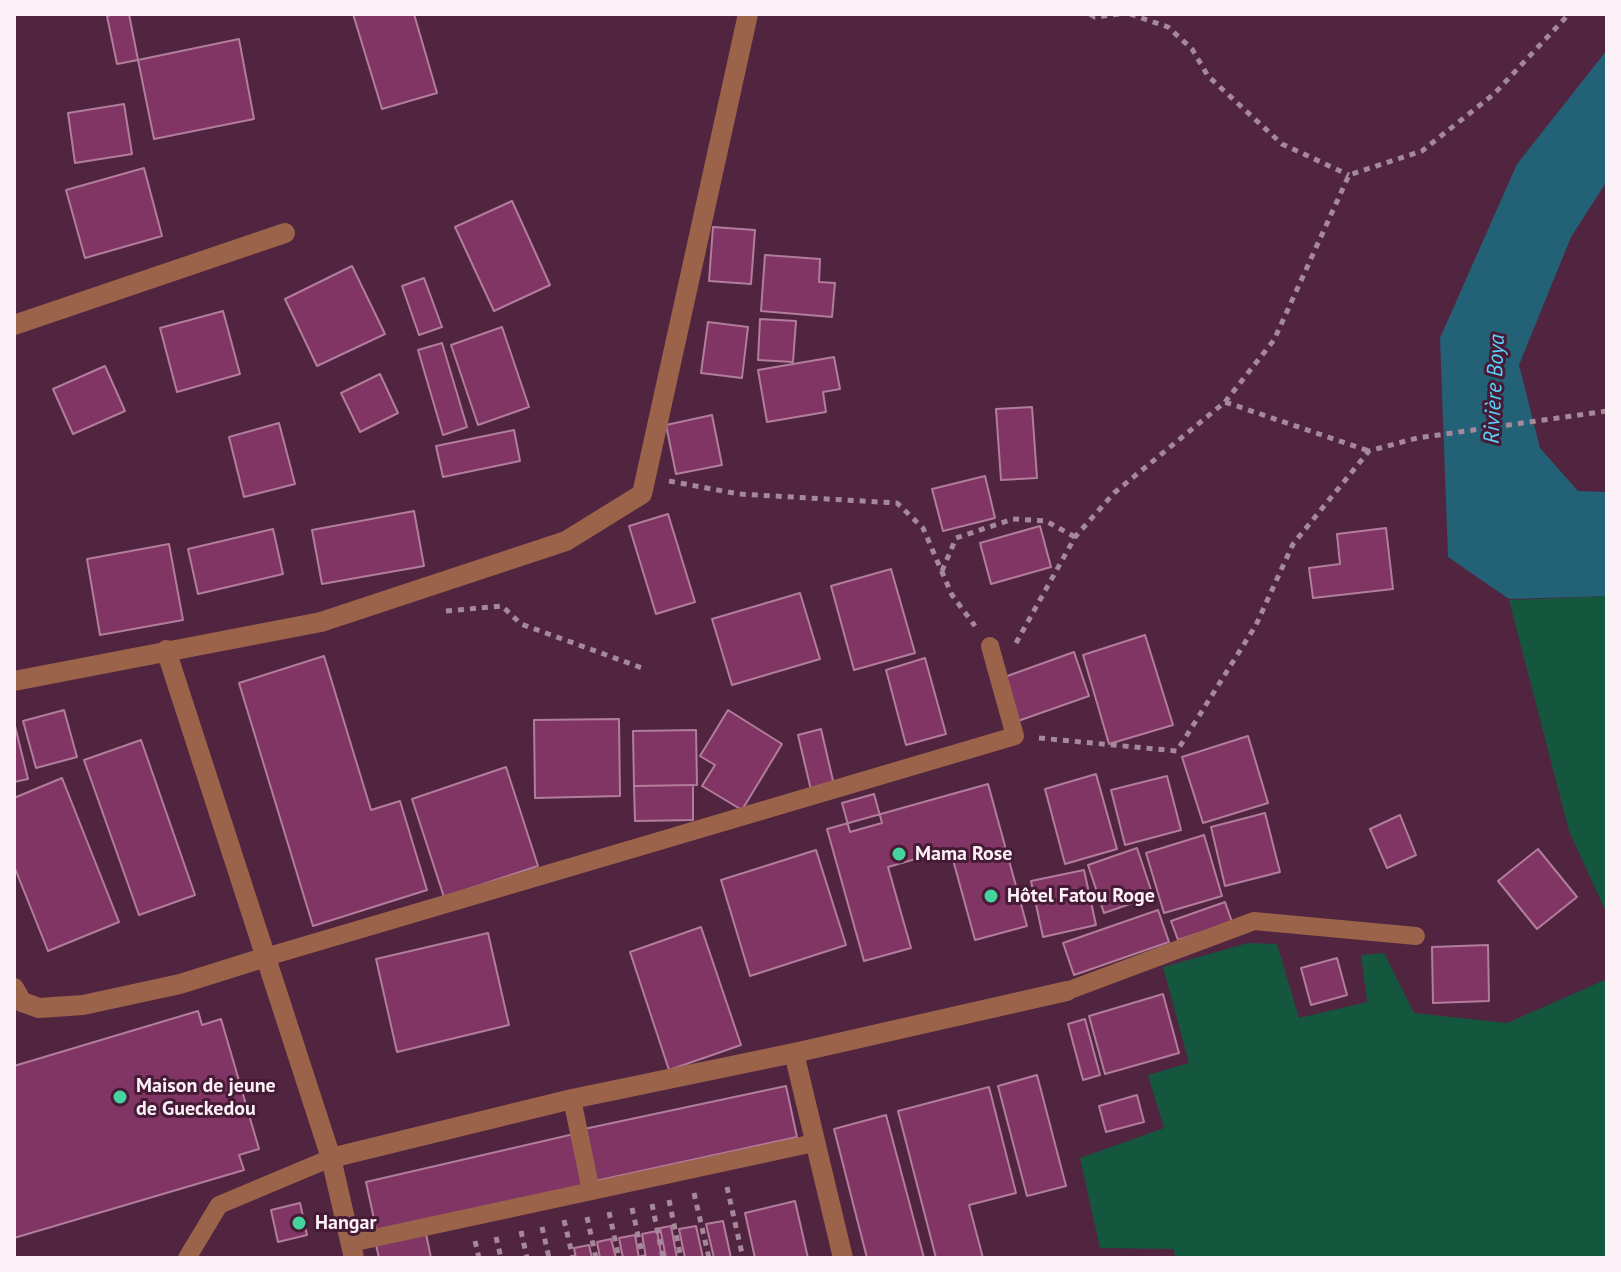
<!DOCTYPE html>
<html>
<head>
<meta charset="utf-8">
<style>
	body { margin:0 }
	#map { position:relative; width:1621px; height:1272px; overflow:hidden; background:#512540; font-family:"PT Sans",sans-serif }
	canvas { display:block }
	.frame { position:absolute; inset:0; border:16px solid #fdf1f8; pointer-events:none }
</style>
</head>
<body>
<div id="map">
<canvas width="1621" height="1272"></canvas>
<div class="frame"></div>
</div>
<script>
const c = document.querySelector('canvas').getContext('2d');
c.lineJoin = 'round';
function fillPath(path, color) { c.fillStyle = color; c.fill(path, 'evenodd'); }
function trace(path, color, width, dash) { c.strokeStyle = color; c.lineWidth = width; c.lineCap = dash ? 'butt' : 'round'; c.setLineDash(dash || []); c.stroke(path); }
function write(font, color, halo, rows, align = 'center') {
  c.font = font + ' "PT Sans",sans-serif'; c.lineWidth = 6; c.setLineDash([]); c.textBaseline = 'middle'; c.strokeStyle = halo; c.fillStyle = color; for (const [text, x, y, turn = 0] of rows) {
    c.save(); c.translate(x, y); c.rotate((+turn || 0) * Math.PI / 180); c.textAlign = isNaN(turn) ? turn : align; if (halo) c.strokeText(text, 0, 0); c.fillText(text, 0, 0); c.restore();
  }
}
fillPath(new Path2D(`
	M1607,596V914L1569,831L1509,600Z
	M1248,943L1277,944L1299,1018L1367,1002L1361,955L1384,953L1414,1013L1507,1023L1607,979V1258H1176L1173,1249L1100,1248L1080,1158L1164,1128L1148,1075L1189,1063L1163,967Z`), '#15563e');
fillPath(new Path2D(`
	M1607,50V181L1571,237L1519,365L1540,448L1578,491L1607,492V596L1509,599L1448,557L1440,338L1517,164Z`), '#236177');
const building = new Path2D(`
	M116,14H129L138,60L117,64L107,16Z
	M353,14H414L437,93L382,109Z
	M239,39L254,119L154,139L138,60Z
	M124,104L132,154L75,163L68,113Z
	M144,168L162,236L85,258L66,190Z
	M512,201L550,285L494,311L455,227Z
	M713,227L755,230L751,284L709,281Z
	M765,255L820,259L819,282L835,283L832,317L761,311Z
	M352,266L385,334L317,366L285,299Z
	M424,278L442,327L419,335L402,286Z
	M223,311L240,374L177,392L160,328Z
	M760,319L796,321L793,362L758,360Z
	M708,322L748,327L742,378L701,373Z
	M502,327L529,407L478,425L451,345Z
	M442,343L467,427L443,435L418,350Z
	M834,357L840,389L823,392L826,412L767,422L758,370Z
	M105,366L125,411L73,434L53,389Z
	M380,374L398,413L360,432L341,393Z
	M1032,407L1037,478L1001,480L996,409Z
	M712,415L722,465L676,474L666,425Z
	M279,423L295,484L244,497L229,437Z
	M514,430L520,461L443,477L436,446Z
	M985,476L995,518L943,531L932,489Z
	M414,511L424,566L322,584L312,530Z
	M668,514L695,602L656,614L629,526Z
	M1040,526L1051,567L991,584L980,543Z
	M1386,528L1393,589L1313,598L1309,568L1340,564L1337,534Z
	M273,529L283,574L198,594L188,549Z
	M169,544L183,620L100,635L87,559Z
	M891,569L915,653L854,670L831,586Z
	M800,593L820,659L732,685L712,619Z
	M1145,635L1173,725L1109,744L1083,655Z
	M1074,652L1089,696L1015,722L999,679Z
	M324,656L371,810L400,801L427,890L313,926L239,683Z
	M925,658L946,734L906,745L886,670Z
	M64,710L77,757L36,768L23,721Z
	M728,710L782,744L742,810L702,786L715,765L700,756Z
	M619,719L620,796L535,798L534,720Z
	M15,726L28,779L14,782V727Z
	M821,729L834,785L811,790L798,735Z
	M696,730L697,785L634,786L633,731Z
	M1248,736L1268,803L1203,823L1182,757Z
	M141,740L195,895L139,915L84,760Z
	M506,767L538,866L444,897L412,799Z
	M1096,774L1117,849L1065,864L1045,789Z
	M1167,776L1181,830L1125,845L1111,790Z
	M62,778L119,922L48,951L14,866V798Z
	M988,784L1027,926L975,940L950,849L888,867L911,948L864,961L827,829Z
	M693,785V820L635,821L634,786Z
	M874,794L882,823L850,832L842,803Z
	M1265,813L1280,872L1225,886L1211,827Z
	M1400,815L1416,855L1387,868L1370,829Z
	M1204,835L1222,896L1164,913L1146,853Z
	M1137,848L1153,896L1104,913L1088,865Z
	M1538,849L1577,897L1537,929L1498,881Z
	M816,850L846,945L750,976L721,880Z
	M1084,870L1096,925L1043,937L1031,881Z
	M1225,902L1232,922L1178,940L1171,921Z
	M1158,910L1169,942L1074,975L1063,943Z
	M701,927L741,1045L669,1070L630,952Z
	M488,933L509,1025L397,1052L376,959Z
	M1488,945L1489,1001L1433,1003L1432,947Z
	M1337,958L1347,995L1311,1005L1301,968Z
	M1163,994L1179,1053L1105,1074L1089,1016Z
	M198,1011L202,1025L221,1019L259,1149L239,1155L244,1170L14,1238V1066Z
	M1085,1019L1100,1075L1083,1080L1068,1024Z
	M1037,1075L1066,1186L1027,1196L998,1086Z
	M786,1086L797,1137L595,1181L584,1129Z
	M989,1087L1016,1193L969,1205L983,1258H936L898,1111Z
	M1137,1095L1144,1122L1106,1132L1099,1106Z
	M886,1115L924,1258H867L834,1129Z
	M574,1134L585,1185L377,1233L366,1182Z
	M795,1201L808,1258H755L745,1213Z
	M300,1203L307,1235L278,1242L271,1210Z
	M723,1221L731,1258H714L706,1224Z
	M671,1226L677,1258H666L660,1228Z
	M696,1226L703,1258H685L679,1229Z
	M425,1229L431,1258H379L375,1240Z
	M657,1231L662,1258H646L642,1234Z
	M635,1235L639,1258H623L619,1238Z
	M611,1239L616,1258H600L597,1242Z
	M589,1245L592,1258H576L574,1248Z`);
fillPath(building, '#803564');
trace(building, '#b27d9b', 2);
trace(new Path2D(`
	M1090,14L1095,17L1119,14
	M1130,14L1168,27L1192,49L1208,76L1282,144L1349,175
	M1225,402L1274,340L1349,175L1422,151L1494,94L1569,14
	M669,481L739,494L897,503L923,528L952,595L975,626
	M942,571L956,538L1013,519L1046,521L1075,537
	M446,611L502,606L521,624L645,669
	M1016,643L1075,537L1114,493L1225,402L1369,451
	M1039,738L1177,751L1256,625L1293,544L1369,451L1417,438L1607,411
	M727,1187L743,1258
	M694,1193L709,1258
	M669,1200L681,1258
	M652,1204L663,1258
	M632,1208L643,1258
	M609,1212L619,1258
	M587,1217L596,1258
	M564,1220L573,1258
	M542,1227L549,1258
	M521,1231L527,1258
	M496,1237L501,1258
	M475,1241L479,1258`), '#a5899a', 5, [6, 6]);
trace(new Path2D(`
	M266,957L1015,736L990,646
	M1067,991L1254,921L1416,936
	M572,1099L591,1191
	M351,1243L814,1143
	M187,1258L219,1205L331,1158`), '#9a634a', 18);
trace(new Path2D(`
	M14,325L285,233
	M166,650L331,1158L354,1258
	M14,681L321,622L566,541L642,494L748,14
	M14,988L22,1002L39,1008L83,1005L180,984L266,957
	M794,1053L843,1258
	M331,1158L572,1099L794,1053L1067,991`), '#9a634a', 20);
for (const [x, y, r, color] of [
	[899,854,8,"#45d49f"],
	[991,896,8,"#45d49f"],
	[120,1097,8,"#45d49f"],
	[299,1223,8,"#45d49f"]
]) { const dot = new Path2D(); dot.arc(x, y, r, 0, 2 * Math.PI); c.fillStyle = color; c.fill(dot); trace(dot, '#461b36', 3); }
write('bold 20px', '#fdf1f8', '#461b36', [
	["Mama Rose",915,854],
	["Hôtel Fatou Roge",1007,896],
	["Maison de jeune",136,1086],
	["de Gueckedou",136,1109],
	["Hangar",315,1223]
], 'left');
write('italic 22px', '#5cd1fa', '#461b36', [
	["Rivière Boya",1495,389,-87]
]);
</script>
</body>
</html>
